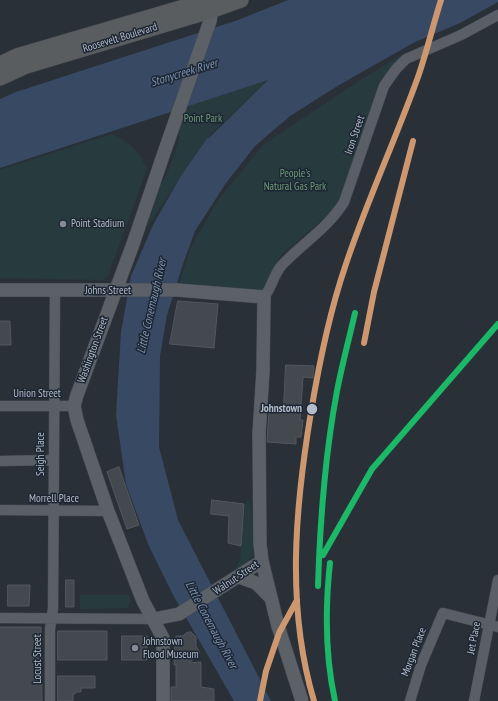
<!DOCTYPE html>
<html>
<head>
<meta charset="utf-8">
<style>
	body { margin:0 }
	canvas { display:block; background:#2a3038 }
</style>
</head>
<body>
<canvas width="498" height="701"></canvas>
<script>
const c = document.querySelector('canvas').getContext('2d');
c.lineJoin = 'round';
function fillPath(path, color) { c.fillStyle = color; c.fill(path, 'evenodd'); }
function trace(path, color, width, dash) { c.strokeStyle = color; c.lineWidth = width; c.lineCap = dash ? 'butt' : 'round'; c.setLineDash(dash || []); c.stroke(path); }
function write(font, color, halo, rows, align = 'center') {
  c.font = font + ' "PT Sans Narrow",sans-serif'; c.lineWidth = 3; c.setLineDash([]); c.textBaseline = 'middle'; c.strokeStyle = halo; c.fillStyle = color; for (const [text, x, y, turn = 0] of rows) {
    c.save(); c.translate(x, y); c.rotate((+turn || 0) * Math.PI / 180); c.textAlign = isNaN(turn) ? turn : align; if (halo) c.strokeText(text, 0, 0); c.fillText(text, 0, 0); c.restore();
  }
}
fillPath(new Path2D(`
	M403,54L379,87L354,167L336,208L280,256L266,291L179,284L190,249L218,200L263,145L362,79Z
	M269,79L209,136L182,174L147,228L160,185L167,174L179,141V129L188,106Z
	M112,134C131,143 138,150 147,169L107,278L102,280L0,278V170Z
	M246,500L249,501C251,514 257,544 253,555C250,562 243,566 237,570L235,568L240,560Z
	M80,595H129L130,601L128,608L80,609Z`), '#273a3e');
fillPath(new Path2D(`
	M288,0H498V2L460,23L415,42L339,85L290,116L255,146L226,183L195,231L183,264L167,315L160,356L159,447L178,520L271,701H234L172,593L148,544L126,484L116,415L121,332L131,276L153,225L182,174L209,136L208,139L268,80L0,168V99L16,92L238,20Z`), '#384963');
const building = new Path2D(`
	M178,301L218,304L214,348L170,344Z
	M0,321H10L11,345H0Z
	M286,365L314,366L313,378L303,377L300,420H303L301,437H296V444L267,442L269,410L283,411Z
	M119,467L139,525L127,529L107,472Z
	M212,500L244,504L241,546L228,543L229,516L211,514Z
	M66,580H74V607H66Z
	M8,585H30L29,606H8Z
	M0,627H41L42,701H0Z
	M58,631H107V660H58Z
	M191,632L196,637V646L200,653L189,663L201,662V687L214,689V701H171V687H176V665H174V654L176,636H183L186,633Z
	M122,636H147V660H122Z
	M58,676H95V688H81V692H75V694H73V701H58Z`);
fillPath(building, '#444950');
trace(building, '#52575f', 1);
const minor = new Path2D(`
	M264,297C272,288 273,275 282,265C303,243 328,228 344,202L384,86L396,69L406,59L461,35L498,15
	M0,406H74
	M0,461L53,460
	M0,510L108,511
	M0,618L154,619
	M50,701V629L53,609L55,290
	M410,701L421,665L443,613L498,627
	M474,701L498,580`);
const major = new Path2D(`
	M0,290H177L264,297L263,371L259,434L260,544L262,561L278,626
	M239,577L256,583L270,597
	M154,619L179,614L262,561
	M163,701V638L143,601L108,511L77,420L74,406L77,395L133,244L165,150L210,21L213,2`);
const highway = new Path2D(`
	M0,64L17,56L208,0
	M0,78L26,66L213,10L241,0`);
trace(minor, '#484c53', 11);
trace(major, '#484c55', 14);
trace(highway, '#474c53', 16);
trace(minor, '#5a5e66', 10);
trace(major, '#5c6168', 13);
trace(highway, '#5a5d60', 15);
const rail = new Path2D(`
	M343,518L372,469L498,324
	M260,701C266,672 273,644 288,618
	M314,701C286,607 295,508 311,412C319,364 329,314 345,267C366,203 395,141 418,77C427,51 433,25 441,0`);
trace(rail, '#595d64', 4);
trace(rail, '#1d2633', 2.5, [8]);
const majorBridge = new Path2D(`
	M278,626L302,701`);
trace(majorBridge, '#484c55', 14, []);
trace(majorBridge, '#5c6168', 13);
trace(new Path2D(`
	M364,343L374,292L413,141
	M260,701L266,671L279,633L297,600
	M314,701C286,607 295,508 311,412C319,364 329,314 345,267C366,203 395,141 418,77C427,51 433,25 441,0`), '#cd976f', 6);
trace(new Path2D(`
	M323,555L372,469L498,324
	M330,563C325,609 325,655 335,701
	M318,586C320,521 325,455 337,391C342,365 349,339 355,313`), '#1ab867', 6);
for (const [x, y, r, color] of [
	[63,224,4,"#848b96"],
	[312,409,6,"#b4bcc9"],
	[135,648,4,"#848b96"]
]) { const dot = new Path2D(); dot.arc(x, y, r, 0, 2 * Math.PI); c.fillStyle = color; c.fill(dot); trace(dot, '#1d2633', 1.5); }
write('11px', '#b4bcc9', '#1d2633', [
	["Roosevelt Boulevard",120,38,-17],
	["Iron Street",355,135,-71],
	["Johns Street",108,291],
	["Washington Street",93,350,-70],
	["Union Street",37,394],
	["Seigh Place",41,454,-90],
	["Morrell Place",54,499],
	["Walnut Street",236,578,-34],
	["Jet Place",474,638,-79],
	["Morgan Place",414,652,-69],
	["Locust Street",38,659,-90]
]);
write('11px', '#6b9a76', '#1d2633', [
	["Point Park",203,119],
	["People's",295,174],
	["Natural Gas Park",295,187]
]);
write('11px', '#b4bcc9', '#1d2633', [
	["Point Stadium",71,224],
	["Johnstown",143,642],
	["Flood Museum",143,655]
], 'left');
write('bold 11px', '#b4bcc9', '#1d2633', [
	["Johnstown",302,409]
], 'right');
write('italic 12px', '#7c92b1', '#1d2633', [
	["Stonycreek River",184,73,-17],
	["Little Conemaugh River",152,306,-77],
	["Little Conemaugh River",211,625,62]
]);
</script>
</body>
</html>
